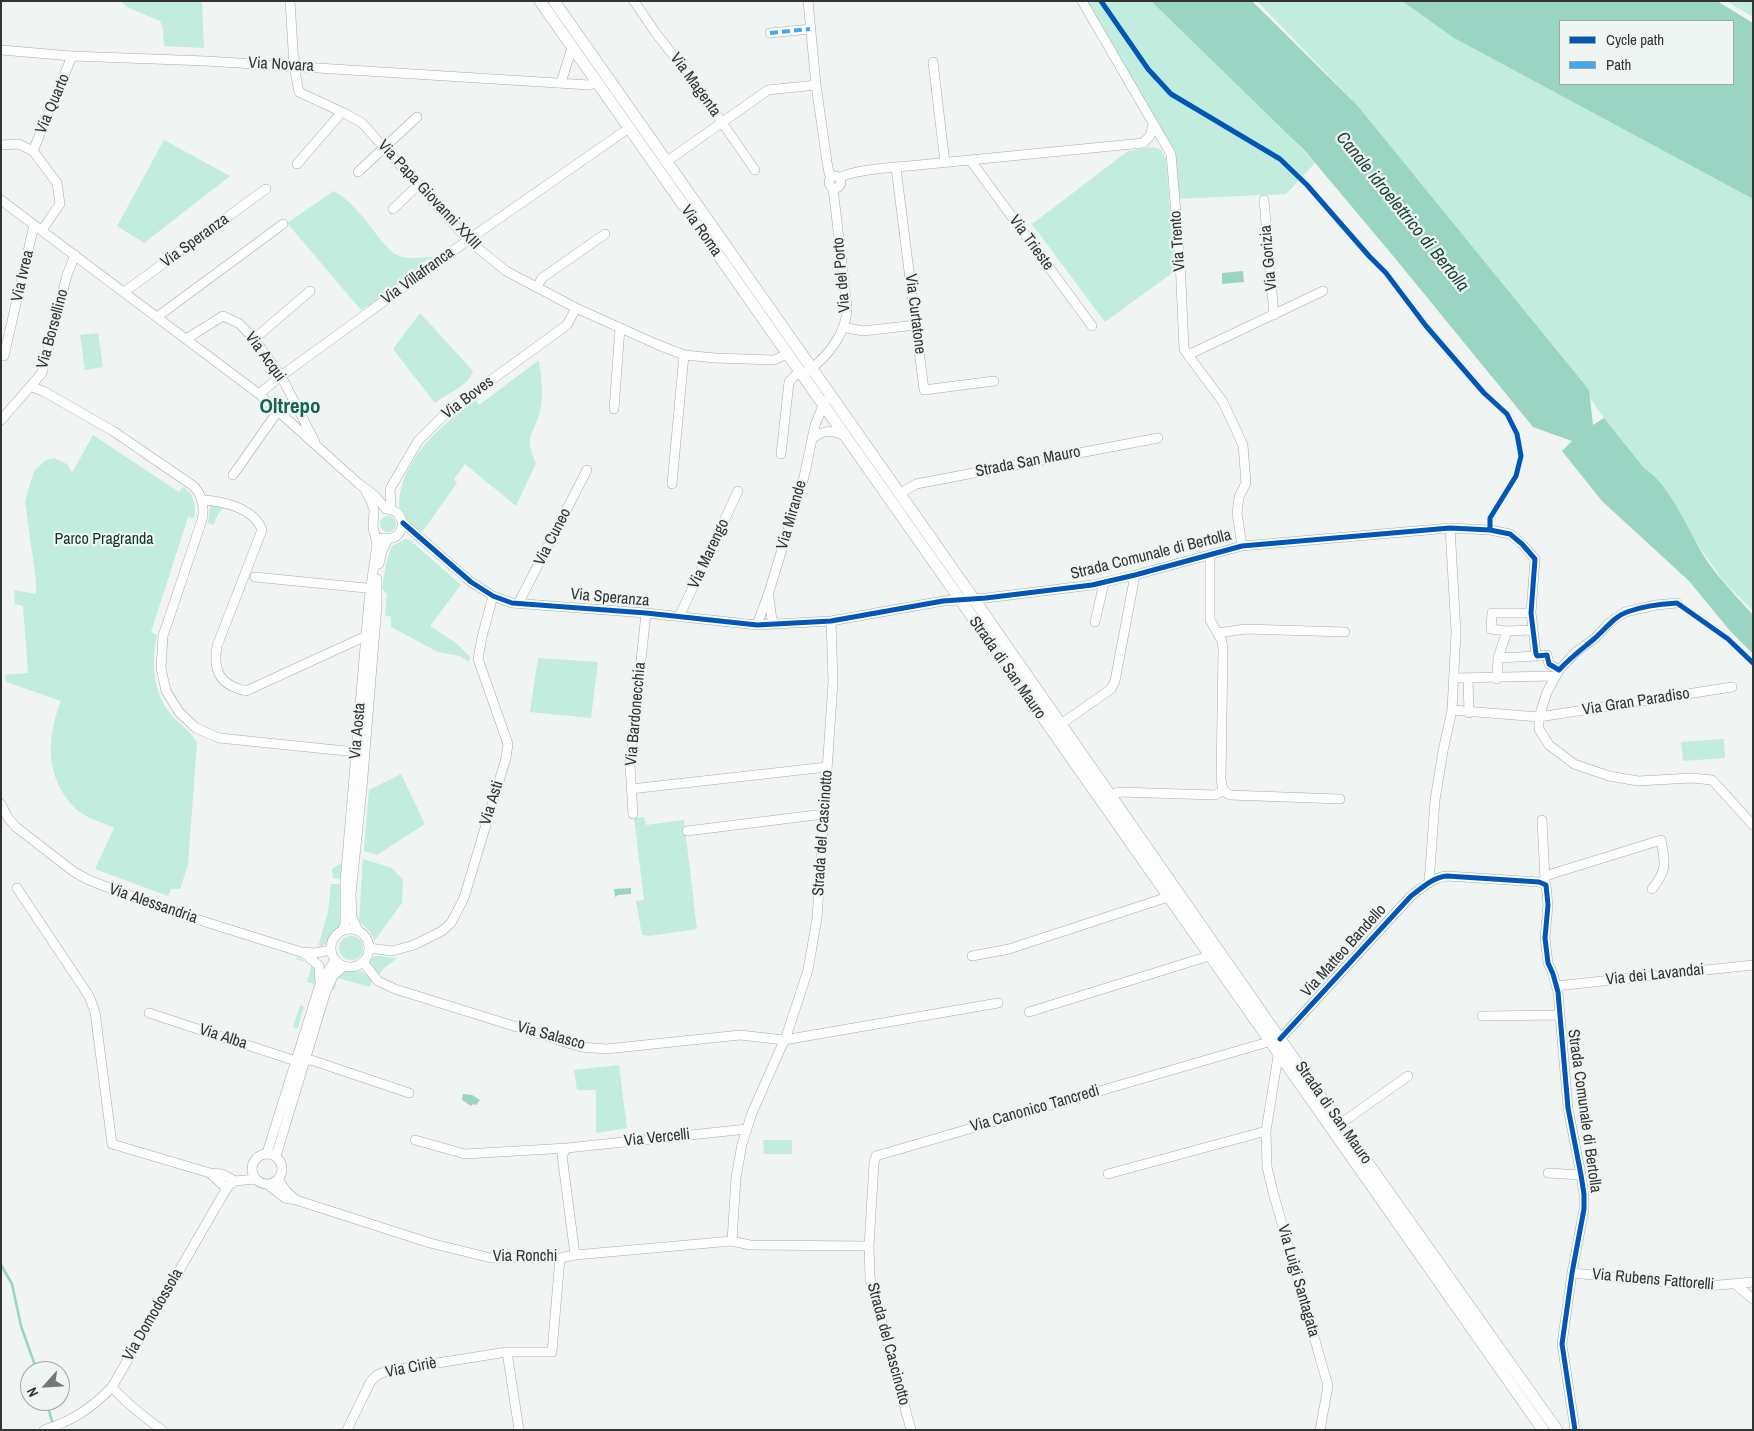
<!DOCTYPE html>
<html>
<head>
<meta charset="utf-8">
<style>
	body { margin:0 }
	#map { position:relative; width:1754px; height:1431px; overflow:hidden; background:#f0f4f2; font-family:"Archivo Narrow",sans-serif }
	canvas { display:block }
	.frame { position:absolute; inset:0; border:2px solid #323433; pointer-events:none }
	.legend { position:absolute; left:1559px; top:20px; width:175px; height:65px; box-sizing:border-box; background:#eff5f3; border:1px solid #a3a8a6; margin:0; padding:6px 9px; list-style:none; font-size:15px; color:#323433 }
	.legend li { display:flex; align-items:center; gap:10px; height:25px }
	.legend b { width:25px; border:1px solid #a3a8a6 }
	.north { position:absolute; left:20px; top:1361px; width:50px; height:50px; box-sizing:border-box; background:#eff5f3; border:1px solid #a3a8a6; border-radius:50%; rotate:244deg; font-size:14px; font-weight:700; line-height:20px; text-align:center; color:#323433 }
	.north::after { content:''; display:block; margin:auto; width:18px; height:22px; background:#747776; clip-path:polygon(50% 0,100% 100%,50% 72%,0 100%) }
</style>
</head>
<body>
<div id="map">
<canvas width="1754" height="1431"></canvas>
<div class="frame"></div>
<ul class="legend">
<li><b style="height:6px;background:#0057b8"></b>Cycle path</li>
<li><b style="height:6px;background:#3fa9f5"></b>Path</li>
</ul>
<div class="north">N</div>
</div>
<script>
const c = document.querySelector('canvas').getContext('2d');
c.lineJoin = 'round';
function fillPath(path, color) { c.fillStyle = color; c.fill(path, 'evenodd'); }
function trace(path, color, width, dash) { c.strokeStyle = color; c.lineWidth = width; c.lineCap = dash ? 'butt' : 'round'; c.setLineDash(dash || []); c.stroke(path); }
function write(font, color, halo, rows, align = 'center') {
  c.font = font + ' "Archivo Narrow",sans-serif'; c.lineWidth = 4.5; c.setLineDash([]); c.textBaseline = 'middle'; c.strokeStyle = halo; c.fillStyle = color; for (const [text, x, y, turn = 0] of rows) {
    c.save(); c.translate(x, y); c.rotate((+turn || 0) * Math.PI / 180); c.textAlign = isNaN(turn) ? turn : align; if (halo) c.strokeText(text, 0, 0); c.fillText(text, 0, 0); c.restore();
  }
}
fillPath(new Path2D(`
	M121,1H202L204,48L164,46L163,28L160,21L127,7Z
	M1082,1H1151L1286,132L1315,163L1286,194L1175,199L1171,154Z
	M1257,1H1402L1454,38L1753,199V611L1724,582L1644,468L1604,418L1562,358L1357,105Z
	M1726,1H1753V17Z
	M164,140L230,176L144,243L117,226Z
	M1152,147L1160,149L1166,159L1175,271L1105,322L1032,224L1128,151Z
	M334,191C353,202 366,221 380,239C385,244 390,252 397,255C407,260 422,257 432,257L433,259H427L412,275L404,278L383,297L361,310L287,223Z
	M420,313L473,371C469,386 447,393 435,403L393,349Z
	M98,333L103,367L85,370L80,335Z
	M539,360C541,376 544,395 540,411C534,436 523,436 536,463L516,506L465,464L454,479L457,483L422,532L409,523L404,513L399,507C399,460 441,425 476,400L479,405Z
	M93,435L179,492L183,487C194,494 197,506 194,518L188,517L151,632L157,635C151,664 153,694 173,717C181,725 192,732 197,743L188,865L180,889H171L168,896L95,869L114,828C102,822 86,818 76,809C45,779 46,738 61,701L6,682L5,675L28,673L23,606L15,604L14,590L36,594V581L25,501L34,471L46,460L54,458L61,461L68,465L72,473Z
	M214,505L228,507C218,510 217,516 214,525L208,523L210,506Z
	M380 524a8 8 0 1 1 16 0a8 8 0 1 1-16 0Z
	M405,539L410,540L461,585L430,626L456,643L470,657L469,662L460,656L438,652L391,627V617L385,615L387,594L382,589L386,563L392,546Z
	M538,658L598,662L591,718L530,712Z
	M1724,739L1725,758L1683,761L1681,742Z
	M401,774L425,824L377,855L364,851L369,790Z
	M644,817L646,825L684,820L697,929L649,936L642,935L636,901L644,900L634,818Z
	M363,859L392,868L403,880L402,903L375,940L370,932L359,921Z
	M341,863L343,879L333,878L332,869Z
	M331,884H343L341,926C333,933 328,946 318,947L328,912Z
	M339 948a12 12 0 1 1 24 0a12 12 0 1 1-24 0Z
	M375,956H378L397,958L383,969L379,975L370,963V960Z
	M297,957L315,966L316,978L314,984L307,982L312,964L296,959Z
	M356,970C364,971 367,975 372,981L370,987L338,978L334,990L331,989C337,975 340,972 356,970Z
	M300,1005L304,1007L298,1028L293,1027Z
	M619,1065L627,1128L596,1133V1090H577L574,1070Z
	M763,1140H792V1154H764Z`), '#c2ecde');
fillPath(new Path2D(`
	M1151,1H1252L1357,105L1589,390L1593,425L1604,418L1644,468C1673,487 1690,537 1710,565C1723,583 1739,599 1753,615V654L1731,632L1689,581L1602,501L1562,451L1572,441L1533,427L1394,257L1306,152Z
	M1402,1H1717L1753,23V199L1454,38ZM1733,21V84H1560V21Z
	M1243,271L1244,282L1222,284V273Z
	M631,888V894L618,895L615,897L614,889Z
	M463,1094L472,1095L480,1100L476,1105L473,1104L471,1106L462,1100Z`), '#9ad4c2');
trace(new Path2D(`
	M1,1265L12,1284L21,1326L37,1371
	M46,1401L53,1424`), '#9ad4c2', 2.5);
const minor = new Path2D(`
	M290,1L294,66L299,92L346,114L362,123L468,240L506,271L576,308L656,344L684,355L715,358L774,360L787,354
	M634,1L655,32L691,78L755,170
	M808,1L816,85L827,162L829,173L832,176
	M1082,1L1171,154L1180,260L1184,349L1188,355L1323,291
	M770,33L810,29
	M1,50L72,56L206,61L589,85L596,82
	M933,62L945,163
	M561,83L572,47
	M1,145L19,144L33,151L57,183L60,204L42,230
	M33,151L72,56
	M971,161L1092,326
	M666,162L768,90L816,85
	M297,164L342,112
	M896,168L924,390L994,381
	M358,172L417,117
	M829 182a6 6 0 1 1 12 0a6 6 0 1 1-12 0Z
	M840,178C852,169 902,167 919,165C993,158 1068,151 1143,143L1150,136L1153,125
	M1,200L259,394L359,484L374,495L386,509
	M1264,200L1274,315
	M393,209L419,184
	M537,287L542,278L605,234
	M124,292L266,189
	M157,317L283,224
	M843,327L863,331L916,325
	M186,339L223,316L240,324L254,339L281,376L315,442
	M254,339L310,291
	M1188,355L1223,402L1243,445L1246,483L1239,497L1237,513L1242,546
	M4,356L34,225
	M808,371C828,356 847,333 847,307L833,188
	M32,387L43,391L113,431L192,485C202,493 205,507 202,520L163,636L161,668L166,691L179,712L196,728L219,738L356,752
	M259,394L281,376L468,240L629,128
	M614,409L620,328
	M1,420L42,373L67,275L75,255
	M813,438C824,430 830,430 843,435
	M781,454L789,382L799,371
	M233,475L278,411
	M672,484L684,355
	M899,494L916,484L1158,438
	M202,500C223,501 254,508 262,530L217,646C213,672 220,685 246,691L366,636
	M391,509L390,489L418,441L447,412L567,325L576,308
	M403,523L471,582L493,596L512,603L646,613L757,625L831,621L943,601L986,598L1092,585L1135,575L1242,546L1450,528L1490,530L1510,534L1522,544L1535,559L1531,613L1536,654L1537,656L1547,655L1549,664L1559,670
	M382,538H393C408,530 404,510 386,509
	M1210,555V620L1222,641L1223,649L1221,779C1222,787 1223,792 1230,795L1340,799
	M379,564L382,551L388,539
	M255,577L376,589
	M769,597L772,620L776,624
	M1677,603L1656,605L1625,612L1609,623L1595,638L1576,652L1559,670L1547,692L1539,717V729L1549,745L1574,764L1609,776L1638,781L1692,778L1712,780L1753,825
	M518,604L587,470
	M1531,613H1492L1491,629L1507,631L1533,630
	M679,617L738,491
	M1095,622L1104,583
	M757,625L769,592L804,477L815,425L825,401
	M1218,633L1245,629L1345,632
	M1498,658L1537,656
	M1454,678L1555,676
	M1468,679L1469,713
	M1497,679L1498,658L1507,631
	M1452,710L1539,717L1732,687
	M1061,724L1111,689L1115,681L1135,575
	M631,789L827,767
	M1107,797L1119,792L1215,795L1224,790
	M1,804L8,818L16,827L74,872L91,881L177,913L301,952L315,953L331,950
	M633,814L630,765L646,613
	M1542,820L1545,880
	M687,831L824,814
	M1545,876L1661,840C1665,863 1668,869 1652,889
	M1429,883L1435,800L1443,751L1452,710L1456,632L1450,528
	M17,888L89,996L95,1012L112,1144L210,1173L222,1174L235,1181
	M331 948a19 19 0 1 1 38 0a19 19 0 1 1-38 0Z
	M342,931L345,924V882L369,600L377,544L373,527L374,510L370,498L366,492
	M358,931L352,917L351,894L362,789L377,605V579
	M369,948L392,951L414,945L442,931L451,923L464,898L506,758L508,744L478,659L482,637L493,596
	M304,953L319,966L320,983
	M972,956L1009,949L1168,897
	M363,962L378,981L395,989L581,1047L606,1049L740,1035L784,1040L998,1003
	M1556,986L1753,965
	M1029,1012L1209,956
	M149,1013L296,1061L311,1060L409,1093
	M1482,1016L1559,1015
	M1280,1039L1411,896C1422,888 1433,877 1447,876L1539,882L1546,885L1548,905L1545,938L1548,963L1553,974L1558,992L1568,1108L1581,1175L1584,1194V1209L1572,1273L1562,1344L1575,1430
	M1279,1050L1266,1131L1267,1167L1273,1192L1328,1386L1320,1430
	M1340,1124L1408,1076
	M415,1140L465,1154L567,1148
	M267,1153L320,984L335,960
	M252 1169a15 15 0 1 1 30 0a15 15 0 1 1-30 0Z
	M276,1156L326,991L333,976L344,966
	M210,1173L227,1189
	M1548,1173L1581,1175
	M1108,1174L1266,1131
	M278,1179L286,1191L296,1200
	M267,1184L285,1198L296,1200L430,1243L491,1258H560L575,1255L732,1241L750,1245L869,1246
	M732,1241L736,1178L742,1144L752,1113L787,1034L808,970L817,918L833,682L831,621
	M575,1255L562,1155L567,1148L747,1129
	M1572,1273L1708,1286L1753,1282
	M1735,1284L1753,1299
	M507,1352L519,1430
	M112,1387C127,1404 144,1417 162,1430
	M44,1430C72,1421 92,1408 112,1387L228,1186L235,1181L256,1179
	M347,1430L371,1381L377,1375L387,1371L507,1352H552L560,1258
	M911,1430L870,1278L869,1246L874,1163L876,1156L1275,1040`);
const major = new Path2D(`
	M540,1L1543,1430
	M554,1L980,608L1280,1039L1557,1430`);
trace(minor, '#a8aba9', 10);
trace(major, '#a8aba9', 12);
trace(minor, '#fdfdfd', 9);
trace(major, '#fdfdfd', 11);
trace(new Path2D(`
	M770,33L810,29`), '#3fa9f5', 4, [8, 4]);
trace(new Path2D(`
	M1101,1L1148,69L1171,94L1280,159L1307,185L1369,256L1386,273L1426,326L1484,393L1507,414L1517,434L1521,456L1516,476L1490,518V530
	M403,523L471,582L493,596L512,603L646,613L757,625L831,621L943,601L986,598L1092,585L1135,575L1242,546L1450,528L1490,530L1510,534L1522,544L1535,559L1531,613L1536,654L1537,656L1547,655L1549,664L1559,670C1570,658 1582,649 1594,639C1605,630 1613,617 1627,612C1643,606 1660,604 1677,603L1728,639L1753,663
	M1280,1039L1411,896C1422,888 1433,877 1447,876L1539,882L1546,885L1548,905L1545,938L1548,963L1553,974L1558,992L1568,1108L1581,1175L1584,1194V1209L1572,1273L1562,1344L1575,1430`), '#0057b8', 5);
write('16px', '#323433', '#eff5f3', [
	["Via Novara",281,65,3],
	["Via Magenta",695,85,54],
	["Via Quarto",53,104,-67],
	["Via Papa Giovanni XXIII",429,195,47],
	["Via Roma",701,231,55],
	["Via Speranza",195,241,-36],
	["Via Trento",1178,241,-94],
	["Via Trieste",1031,243,54],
	["Via Gorizia",1269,258,-95],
	["Via del Porto",842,275,-95],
	["Via Ivrea",23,276,-77],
	["Via Villafranca",418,276,-36],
	["Via Curtatone",915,314,83],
	["Via Borsellino",53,329,-75],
	["Via Acqui",265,357,54],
	["Via Boves",468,398,-37],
	["Strada San Mauro",1028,462,-11],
	["Via Mirande",792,515,-74],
	["Via Cuneo",553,537,-63],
	["Via Marengo",709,554,-65],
	["Strada Comunale di Bertolla",1151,555,-14],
	["Via Speranza",610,598,5],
	["Strada di San Mauro",1007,668,55],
	["Via Gran Paradiso",1636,702,-9],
	["Via Bardonecchia",636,714,-85],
	["Via Aosta",358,731,-85],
	["Via Asti",492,803,-73],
	["Strada del Cascinotto",823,833,-86],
	["Via Alessandria",153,904,19],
	["Via Matteo Bandello",1344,951,-48],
	["Via dei Lavandai",1655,975,-6],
	["Via Salasco",551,1036,15],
	["Via Alba",223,1037,18],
	["Via Canonico Tancredi",1035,1109,-16],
	["Strada Comunale di Bertolla",1584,1111,82],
	["Strada di San Mauro",1333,1113,55],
	["Via Vercelli",657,1138,-6],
	["Via Ronchi",525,1257],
	["Via Rubens Fattorelli",1653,1280,5],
	["Via Luigi Santagata",1298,1281,74],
	["Via Domodossola",153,1315,-60],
	["Strada del Cascinotto",888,1344,75],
	["Via Ciriè",411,1368,-11]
]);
write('16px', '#0f352b', '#eff5f3', [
	["Parco Pragranda",104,540]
]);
write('italic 18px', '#1e4439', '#eff5f3', [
	["Canale idroelettrico di Bertolla",1402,212,51]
]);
write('bold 21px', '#146450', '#eff5f3', [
	["Oltrepo",290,407]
]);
</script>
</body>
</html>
